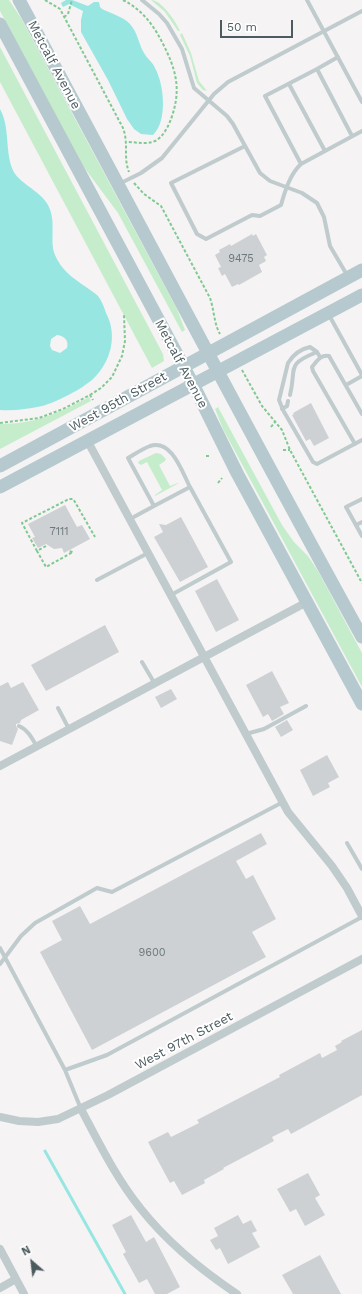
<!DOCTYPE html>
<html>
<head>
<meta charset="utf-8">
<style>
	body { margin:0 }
	#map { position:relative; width:362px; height:1294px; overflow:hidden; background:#f5f3f3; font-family:"Work Sans",sans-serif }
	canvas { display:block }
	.north { position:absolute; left:12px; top:1242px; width:40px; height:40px; -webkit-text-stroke:3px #fff; paint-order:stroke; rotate:332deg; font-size:11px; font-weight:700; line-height:16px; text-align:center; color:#4c5b5f }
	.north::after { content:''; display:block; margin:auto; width:14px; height:18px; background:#4c5b5f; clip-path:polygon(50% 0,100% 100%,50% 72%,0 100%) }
	.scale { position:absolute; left:220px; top:20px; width:73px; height:18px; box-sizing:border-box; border:2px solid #4c5b5f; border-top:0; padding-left:5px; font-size:12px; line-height:14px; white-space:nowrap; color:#4c5b5f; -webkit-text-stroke:3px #fff; paint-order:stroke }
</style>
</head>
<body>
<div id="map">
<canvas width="362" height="1294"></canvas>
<div class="north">N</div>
<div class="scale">50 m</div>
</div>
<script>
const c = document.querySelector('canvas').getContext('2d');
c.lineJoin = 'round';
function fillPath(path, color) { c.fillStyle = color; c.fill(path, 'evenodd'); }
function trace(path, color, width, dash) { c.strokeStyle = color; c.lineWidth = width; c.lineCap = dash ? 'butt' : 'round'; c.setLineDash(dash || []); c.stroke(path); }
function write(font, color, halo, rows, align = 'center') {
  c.font = font + ' "Work Sans",sans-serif'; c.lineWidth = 4; c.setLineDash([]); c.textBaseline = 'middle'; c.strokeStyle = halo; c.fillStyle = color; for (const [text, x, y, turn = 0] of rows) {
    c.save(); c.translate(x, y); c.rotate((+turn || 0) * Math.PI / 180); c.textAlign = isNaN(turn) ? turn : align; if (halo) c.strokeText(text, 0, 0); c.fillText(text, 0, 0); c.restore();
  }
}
fillPath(new Path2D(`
	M0,0H9L21,18L177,309L185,330L182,332L118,213L83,166L0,11Z
	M151,0C162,0 176,22 180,31H178L165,12Z
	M182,33L191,53L199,81L207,91L203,90L197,83L190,56L180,35Z
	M0,47L163,354L164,361L152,368L0,82Z
	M89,397L91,401L0,449V424C35,424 59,413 89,397Z
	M218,407L282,525L294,542L308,556L318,571L362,653V687L223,429L215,409Z
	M156,453L161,454L166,459L165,461L159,465L170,486L178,483H179L155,496V495L162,490L147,462L141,465L138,463L139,461Z`), '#c6edcb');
fillPath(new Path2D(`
	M66,0H72L88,6L94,2H99L100,7L102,9C110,13 123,17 129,23C138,32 138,43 144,53C147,59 153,62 155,68C164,84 168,121 153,135L141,134L134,129L127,119L108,80L81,32V20L83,11L69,4L63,7L61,3Z
	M0,109C10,127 5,149 12,168C17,183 40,190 48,205C57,222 49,240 55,255C61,270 73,278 86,287C90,290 95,293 98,296C102,301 104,307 106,313C118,335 111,362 93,379C82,389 57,402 42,406C28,409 14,411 0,410ZM57,335C65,336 69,341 67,348L60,353L52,350L50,346L51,339Z`), '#97e6e1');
trace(new Path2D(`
	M45,1151L125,1294`), '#97e6e1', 3);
fillPath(new Path2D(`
	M252,234L253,236L256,234L267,255L264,257L266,261L259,265L262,272L239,285L238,284L232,287L225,274L222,276L218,268L221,267L215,255L220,252L219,250L230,244L231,246Z
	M311,403L329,438L314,446L310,439L306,441L292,415L294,414L293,413Z
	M65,505L77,527L82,525L90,539L64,553L62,548L54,549L46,544L38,548L32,538L35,537L28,524Z
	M181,517L208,567L180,582L154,537L163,532L159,524L166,525Z
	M217,579L239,620L216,632L195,591Z
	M105,625L119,652L46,691L31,665Z
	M272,671L289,703L280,707L284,714L272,721L268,714L263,717L246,685Z
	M8,682L11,688L23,682L39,710L21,720L20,723L16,724V726L18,729L12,745L0,741V686Z
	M171,689L177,699L161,708L155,697Z
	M287,720L293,730L281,737L275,727Z
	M327,755L339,777L328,783L330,787L313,796L300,770Z
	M261,833L267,844L236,861L246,879L253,875L276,919L252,932L266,957L92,1050L40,952L62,940L52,921L80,906L90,924Z
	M362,1030V1095L291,1134L288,1129L272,1137L274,1141L223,1168L224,1169L204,1180L205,1183L182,1195L174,1181L170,1183L148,1142L168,1132L171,1137L199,1123L197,1120L280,1077L279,1075L320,1053L322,1058L337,1050L335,1046L342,1042L341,1041Z
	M308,1173L320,1195L315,1198L325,1215L305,1226L296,1209L290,1212L277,1189Z
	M131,1215L146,1242L154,1237L180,1287L167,1294H155L147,1279L139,1283L123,1254L126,1252L112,1225Z
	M238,1215L243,1224L251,1220L257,1231L252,1233L260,1247L228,1264L220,1248L216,1250L210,1240L218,1236L214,1228Z
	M320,1255L341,1294H293L282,1275Z`), '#cdd1d4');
trace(new Path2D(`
	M45,0L60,9L123,128C129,144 123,157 129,172
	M123,0C141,9 153,24 162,42C176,69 182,89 171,119C168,127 163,137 155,141C146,145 137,142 127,142
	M64,17L68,14L72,0
	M134,183L144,194L161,206L210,298C214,309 214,324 220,334
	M242,370L262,406L282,430L290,450L362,583
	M90,395L101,388L112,377L122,356L125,341L124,315
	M0,423L39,418L63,409L90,395L93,400
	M271,427L275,422
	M283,450H290
	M206,456H210
	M218,483L222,478
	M46,546L37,551L46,567L73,552L69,551
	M37,551L22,523L69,499H73L75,502L95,537`), '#81c992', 2, [3, 2]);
trace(new Path2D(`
	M142,0L159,14L167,23L182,49L194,88L227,116L233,124L260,173L270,181L302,193L317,203L324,217L330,246L347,275
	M307,0L362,102
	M317,69L338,57
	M289,84L325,151
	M245,146L171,183L197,234L206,239L252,215L260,216L281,205C285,191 290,174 301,164L362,131
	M301,164L265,96L317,69L352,136
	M119,184L141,173L162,158L214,94L228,82L362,11
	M329,315L362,375
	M320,357L317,352L310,347C300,349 293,355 288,363L279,400L283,410L313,462L317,464L362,440
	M346,385L362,376
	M290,395C297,367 285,365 317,352
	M282,409L287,406L288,401
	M355,444L313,371L312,367C317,361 321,354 329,356L362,414
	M362,499L346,507L362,536
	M130,519L154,506L128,458C135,454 142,449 150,446C172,439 182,472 190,487L154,506
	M356,525L362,522
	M97,580L148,553
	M171,595L231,562L190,487
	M142,662L155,684
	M58,708L69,729
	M19,726C28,730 32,738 37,747
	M246,734L264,729L306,706
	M347,843L362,869
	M0,948L65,1070L81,1109
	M0,964L21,936L35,923L97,888L112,892L283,802
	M65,1070L107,1055L362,917`), '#c0cbcd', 4);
trace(new Path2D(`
	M87,440L288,812L332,866L347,888L362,916
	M0,766L307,602
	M81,1109C99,1143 116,1178 141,1209C168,1243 201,1270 237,1294
	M0,1117L19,1121L38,1122L58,1119L108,1095L362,959
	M0,1249L24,1294
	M0,1288L16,1279`), '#c0cbcd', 8);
trace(new Path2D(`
	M19,0C134,212 245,426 362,637
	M0,24L193,384L237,473L362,704
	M0,466L362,270
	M0,487L362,295`), '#b5c9ce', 13);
write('11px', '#6c787c', null, [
	["9475",241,259],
	["7111",59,532],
	["9600",152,953]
]);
write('13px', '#4c5b5f', '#fff', [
	["Metcalf Avenue",54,65,62],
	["Metcalf Avenue",181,364,62],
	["West 95th Street",118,402,-29],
	["West 97th Street",184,1041,-28]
]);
</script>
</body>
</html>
